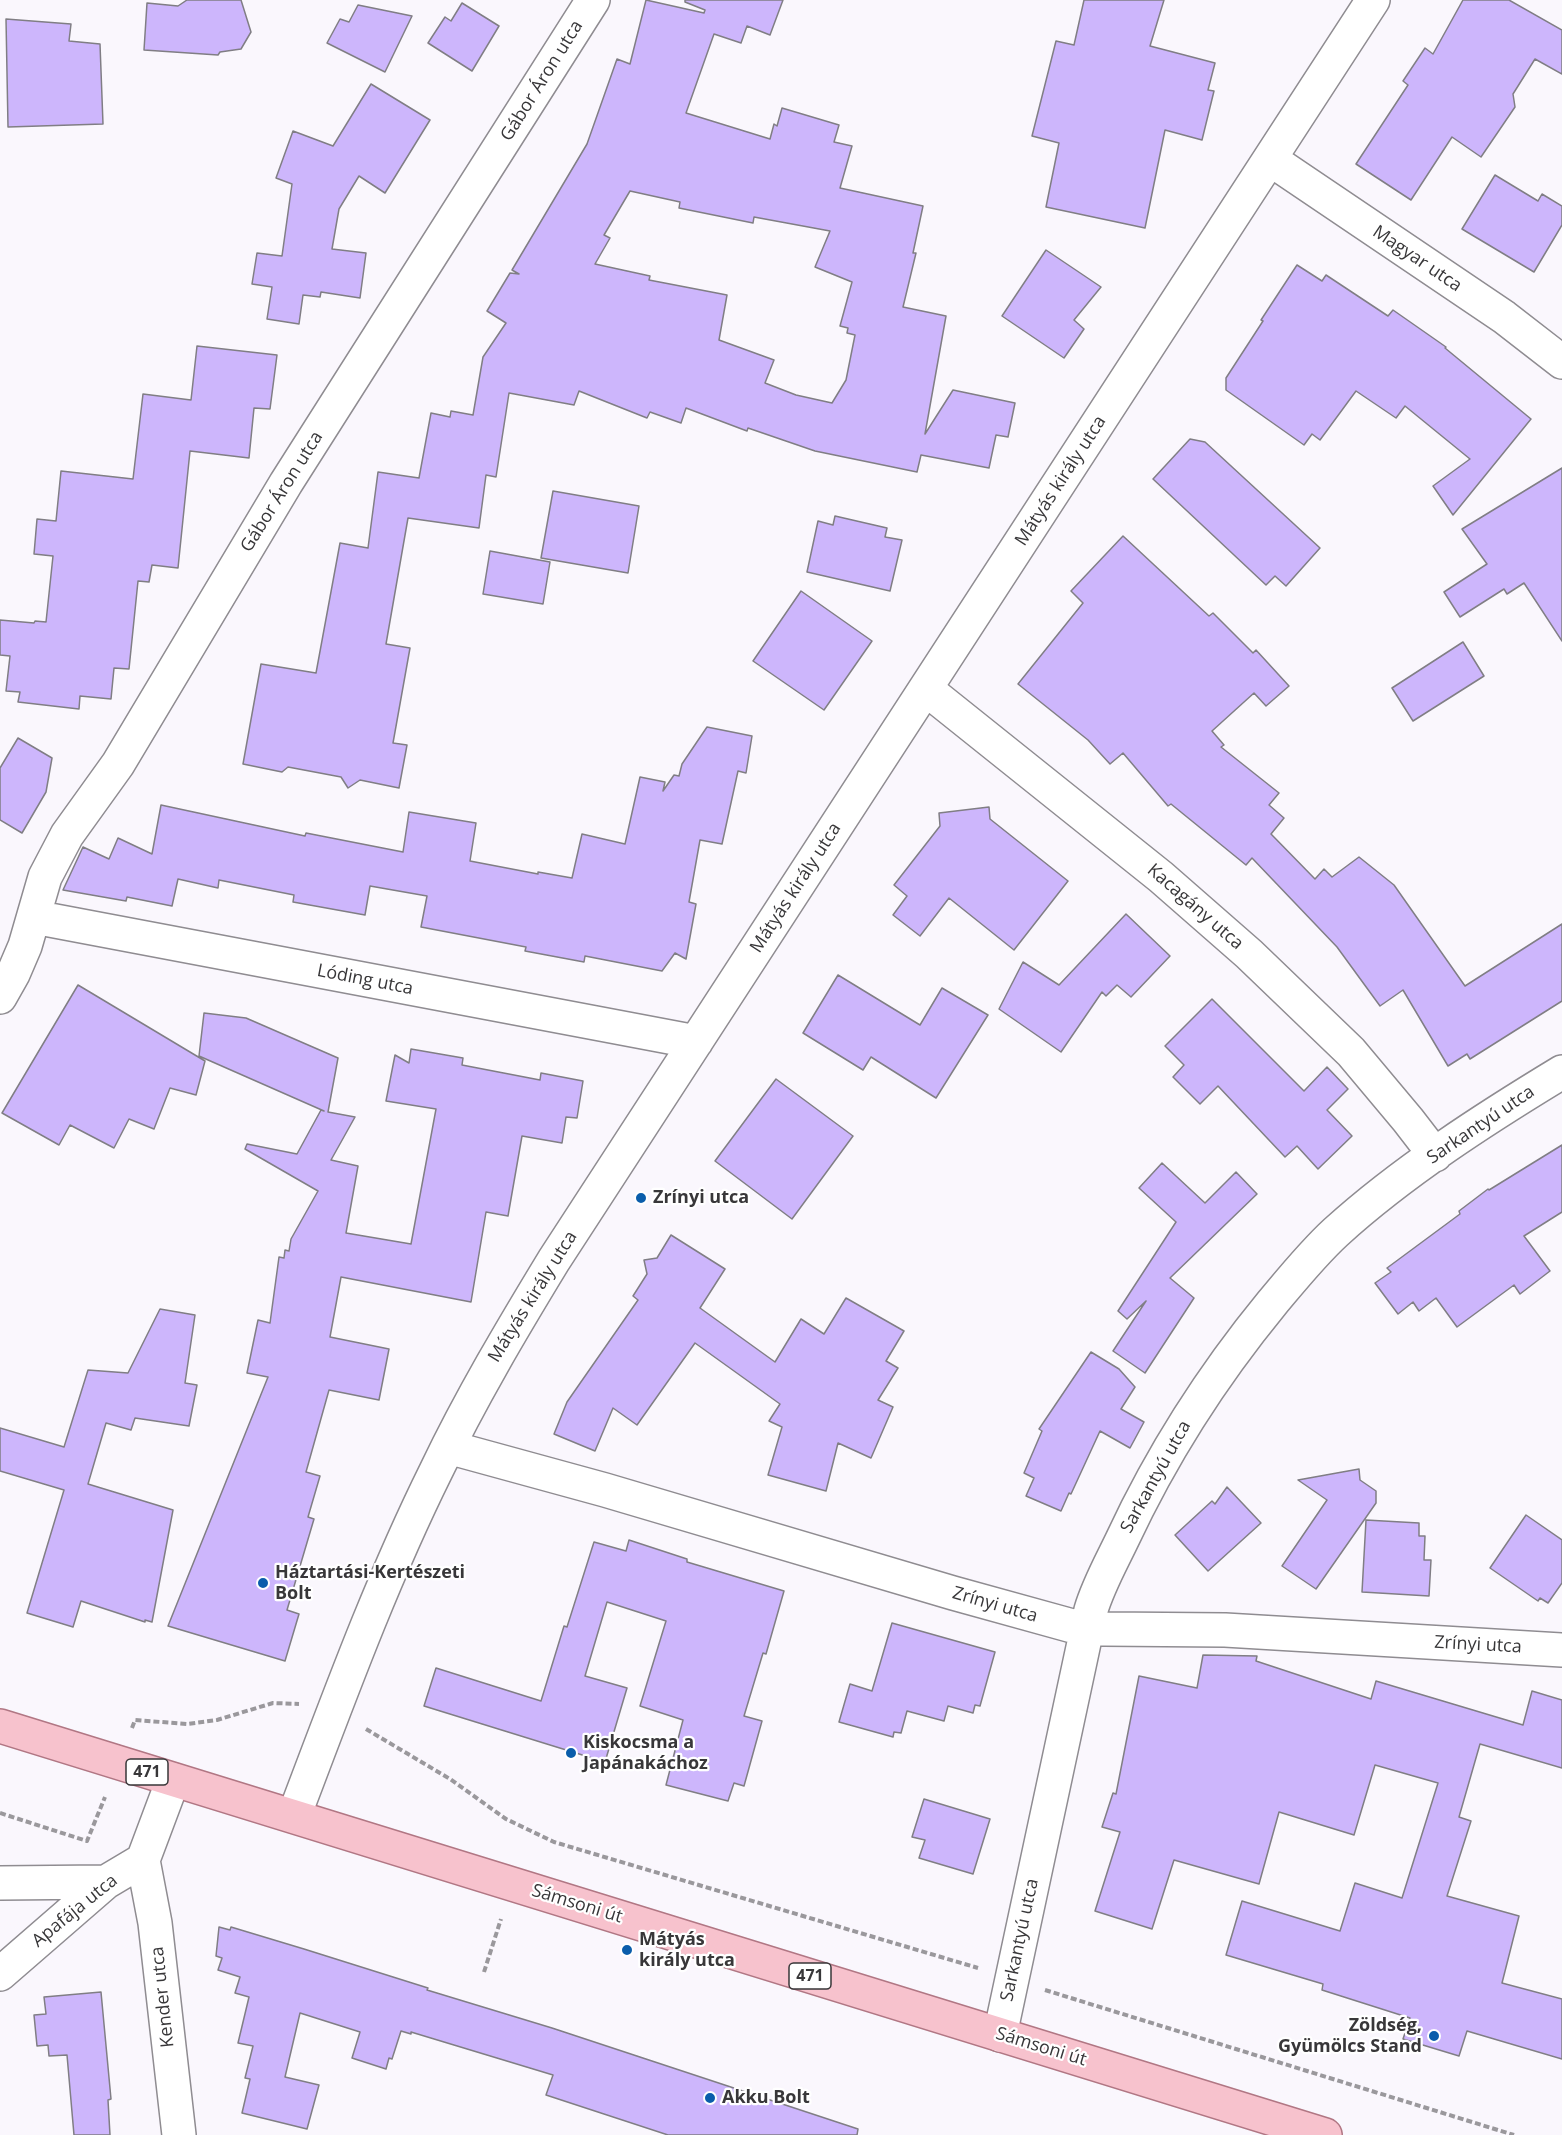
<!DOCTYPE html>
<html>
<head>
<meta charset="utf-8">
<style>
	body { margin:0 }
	canvas { display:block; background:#faf7fd }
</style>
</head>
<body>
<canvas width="1562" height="2135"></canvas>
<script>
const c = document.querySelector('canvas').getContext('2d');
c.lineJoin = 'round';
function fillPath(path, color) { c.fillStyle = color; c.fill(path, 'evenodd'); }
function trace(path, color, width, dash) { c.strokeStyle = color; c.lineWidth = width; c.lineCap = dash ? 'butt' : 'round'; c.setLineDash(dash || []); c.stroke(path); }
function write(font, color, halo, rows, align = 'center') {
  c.font = font + ' "Open Sans",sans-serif'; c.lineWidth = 4.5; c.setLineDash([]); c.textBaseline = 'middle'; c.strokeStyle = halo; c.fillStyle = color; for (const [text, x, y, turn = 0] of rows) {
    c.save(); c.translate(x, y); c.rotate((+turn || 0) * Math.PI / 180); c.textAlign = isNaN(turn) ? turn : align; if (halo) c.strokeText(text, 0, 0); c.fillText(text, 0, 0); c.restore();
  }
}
const building = new Path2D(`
	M187,0H241L251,32L241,49L220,52L218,55L144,50L147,3L178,6Z
	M646,0L704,13L705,10L685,2V0H783L770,35L747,26L741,43L714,34L686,113L770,139L774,124L777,126L782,108L839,125L834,142L852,146L840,188L923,206L913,253H916L903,307L946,316L925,434L953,390L1015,403L1008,437L996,435L989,468L921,455L917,472L815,451L748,428L747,431L686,408L681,423L650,412L647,418L579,391L574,405L509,393L496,477L486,475L479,528L408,518L386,644L410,648L393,743L407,745L399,788L360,780L348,788L341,777L288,767L282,772L243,764L261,664L316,673L340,543L368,548L378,472L419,478L431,413L450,417L451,411L473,415L483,357L506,323L487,311L510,273L519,274L512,270L587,144L617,59L630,64ZM630,191L680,202L679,208L753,223L754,217L830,231L815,267L852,282L840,326L848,328L847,333L855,335L846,380L832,403L796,395L765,383L774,360L719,340L727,295L649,280L650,276L595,264L610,238L604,235Z
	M1084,0H1164L1150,46L1215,63L1208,90L1214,91L1202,140L1165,130L1145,228L1046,207L1059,143L1032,136L1056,41L1074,45Z
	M1463,0H1509L1562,30V74L1535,59L1513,94L1515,107L1481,157L1452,137L1411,200L1356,164L1408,85L1403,81L1425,48L1433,54Z
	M462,3L499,26L472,71L428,43L445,17L451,21Z
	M358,5L412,16L385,72L327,43L340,19L349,22Z
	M6,19L71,24L69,41L100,44L103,124L8,127Z
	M371,84L430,120L385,193L359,176L339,209L332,249L366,253L360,298L321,292L320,297L303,295L299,324L267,319L272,287L252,284L257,253L282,256L292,184L276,178L293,131L333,146Z
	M1495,175L1538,201L1542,194L1562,206V225L1534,272L1462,229Z
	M1046,250L1101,287L1074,320L1084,329L1064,358L1002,316Z
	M1297,265L1322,281L1326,275L1388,316L1393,310L1446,347L1445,348L1531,419L1453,515L1433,486L1470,459L1405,406L1396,418L1356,391L1320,440L1312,434L1304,445L1226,390V378L1263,321L1261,320Z
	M197,346L277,355L270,409L254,408L249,458L190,451L178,568L152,565L149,582L138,581L129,669L114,668L111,699L80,696L79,709L18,702L20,692L6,691L10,656L0,655V620L34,623L35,621L46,622L53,556L34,554L37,519L56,521L61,471L133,479L143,394L191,400Z
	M1190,439L1205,442L1320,548L1286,586L1275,576L1266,585L1153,479Z
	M1562,468V641L1524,583L1507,594L1504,589L1460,617L1444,592L1487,564L1462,529Z
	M553,491L639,506L628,573L541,558Z
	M835,516L887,528L885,537L902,540L890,591L807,572L818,521L833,525Z
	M1123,536L1209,616L1213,613L1253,653L1256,650L1289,686L1266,706L1254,693L1212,731L1224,745L1221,747L1279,793L1269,805L1284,818L1271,834L1315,879L1324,869L1332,877L1359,857L1394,885L1465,986L1562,924V1001L1470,1059L1467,1054L1448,1066L1403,990L1380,1006L1337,947L1252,858L1246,865L1171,804L1168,806L1123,753L1110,764L1088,740L1018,684L1083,603L1071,591Z
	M490,551L550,562L543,604L483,594Z
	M801,591L872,641L824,710L753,661Z
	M1463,642L1484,676L1413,721L1392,688Z
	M707,727L752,736L746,773L738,771L722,844L700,840L689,902L696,904L686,959L675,953L662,971L585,956L584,962L525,951L526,947L421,927L427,896L370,886L365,915L293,902L294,895L219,880L218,888L178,879L172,906L127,897L126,901L63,890L83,847L109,859L118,838L152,854L161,805L305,836L306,833L403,852L409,812L476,823L470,861L538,874V872L572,878L582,834L625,844L640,777L665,782L663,791L674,775L679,776L682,764Z
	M18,738L52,758L46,792L22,833L0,820V768Z
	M989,807L990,819L1068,881L1014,950L949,898L920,936L893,915L907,896L894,885L940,826L939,813Z
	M1126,914L1170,956L1131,997L1117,985L1106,996L1102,992L1061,1052L999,1009L1023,962L1059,985Z
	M838,975L920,1025L942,988L988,1015L936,1098L871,1057L863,1070L803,1033Z
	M78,985L205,1061L196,1095L170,1088L154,1129L129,1119L114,1148L70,1125L59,1145L2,1113Z
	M1212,999L1304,1091L1327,1067L1348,1089L1327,1110L1352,1136L1318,1169L1297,1146L1285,1157L1218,1086L1200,1104L1173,1077L1184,1065L1165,1046Z
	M204,1013L246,1018L338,1058L328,1112L355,1117L331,1160L358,1166L346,1233L411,1244L436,1109L386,1101L395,1055L409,1063L411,1049L463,1058L462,1065L540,1080L541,1073L583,1081L577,1118L566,1117L562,1143L522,1136L508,1216L486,1212L471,1302L341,1277L330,1337L389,1349L379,1400L329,1390L306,1472L320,1476L308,1517L314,1519L287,1610L299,1614L285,1661L168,1626L268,1377L247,1373L258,1320L270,1323L279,1257L284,1258L285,1250L289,1251L291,1239L318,1191L245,1149L247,1144L297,1154L321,1110L324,1111L199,1056Z
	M776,1079L853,1136L792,1219L715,1161Z
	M1562,1145V1212L1524,1236L1550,1271L1520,1294L1514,1285L1457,1327L1436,1298L1419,1311L1413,1302L1398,1314L1375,1283L1391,1272L1387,1268L1460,1214L1459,1211L1488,1189L1489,1190Z
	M1162,1163L1205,1203L1236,1172L1257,1194L1170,1278L1194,1298L1145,1373L1113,1351L1146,1301L1127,1319L1118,1311L1176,1222L1139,1188Z
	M671,1235L725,1269L700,1308L775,1362L801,1319L824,1334L846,1298L904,1331L886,1361L898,1368L878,1400L893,1407L871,1458L838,1443L826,1491L768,1475L782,1427L769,1421L780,1404L695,1343L637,1425L613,1408L595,1451L554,1434L567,1402L638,1300L633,1296L647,1274L644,1260L657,1258Z
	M160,1309L195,1315L185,1383L197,1385L189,1426L135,1418L131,1430L106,1423L88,1484L173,1510L152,1622L145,1620V1622L81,1601L73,1627L27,1613L64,1490L0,1471V1428L64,1447L88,1370L128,1373Z
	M1091,1352L1119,1369L1135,1387L1121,1409L1144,1422L1130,1448L1100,1431L1071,1494L1069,1493L1061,1511L1026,1496L1034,1478L1024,1473L1042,1431L1039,1429Z
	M1359,1469L1360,1480L1376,1491V1503L1316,1589L1282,1566L1327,1500L1298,1480Z
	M1227,1487L1261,1523L1208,1571L1175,1535L1212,1501L1215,1504Z
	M1526,1515L1562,1540V1583L1548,1603L1540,1598L1538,1601L1490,1568Z
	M1366,1520L1419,1523V1536H1425L1424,1560H1431L1429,1596L1362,1592Z
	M629,1540L687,1559V1562L784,1591L766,1654L763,1653L744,1716L762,1721L744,1786L734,1783L728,1801L666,1785L683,1720L640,1706L666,1621L607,1602L585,1676L627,1688L605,1762L424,1706L436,1668L541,1701L564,1626L567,1627L594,1542L626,1551Z
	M892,1623L995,1652L980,1706L975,1705L973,1713L948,1706L944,1721L907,1711L901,1733L894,1732L893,1737L839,1722L850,1684L872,1691Z
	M1203,1655L1257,1656L1256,1661L1371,1699L1376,1681L1523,1725L1532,1691L1562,1700V1768L1480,1744L1459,1817L1471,1821L1447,1896L1519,1916L1502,1983L1562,1999V2059L1467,2031L1459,2056L1403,2039L1410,2018L1322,1990L1323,1984L1226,1955L1242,1901L1340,1931L1355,1883L1402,1898L1438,1783L1375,1765L1354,1835L1279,1812L1259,1884L1174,1860L1152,1929L1095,1911L1120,1832L1102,1827L1113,1793L1116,1794L1139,1676L1197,1688Z
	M924,1799L990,1819L973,1874L919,1858L925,1840L912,1837Z
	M219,1927L230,1930L231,1927L304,1949L428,1988L427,1990L552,2028L858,2129L857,2135H668L546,2095L553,2075L411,2032V2034L401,2031L392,2059L389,2058L386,2069L352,2058L360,2032L300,2013L285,2077L319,2085L307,2129L242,2113L250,2079L245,2078L253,2046L238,2043L249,1997L235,1993L240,1977L218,1970L222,1958L216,1956Z
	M101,1992L111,2099L108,2100L110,2135H74L67,2055L49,2056L48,2045L37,2046L34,2015L46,2014L44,1997Z`);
fillPath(building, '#cdb6fc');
trace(building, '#807e84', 1.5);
const minor = new Path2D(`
	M1270,159L1504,317L1562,362
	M926,689L1161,877L1249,954L1351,1052L1408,1120L1435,1155
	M34,917L696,1042
	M0,997L13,974L25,946L45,877L67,835L118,764L286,483L593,0
	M448,1447L605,1490L953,1593L1076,1627L1104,1629L1225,1630L1562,1650
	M294,1816C338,1700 381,1582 436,1471C471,1398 512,1329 554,1260L1373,0
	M143,1860L155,1923L179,2135
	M0,1883L106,1882
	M0,1974L106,1882L143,1860L173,1780
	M1000,2035L1091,1610C1098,1586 1111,1563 1122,1540C1162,1454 1212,1376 1272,1303C1293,1278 1313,1253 1336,1232C1402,1172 1486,1118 1562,1072`);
const primary = new Path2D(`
	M0,1726L1325,2135`);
trace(minor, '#8f8c91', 36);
trace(primary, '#b17784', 36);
trace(new Path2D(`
	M132,1728L135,1720L187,1724L217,1720L273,1703L299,1704
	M366,1729L450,1779L506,1819L554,1842L978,1968
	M0,1813L87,1841L105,1797
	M484,1972L501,1919
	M1045,1990L1514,2135`), '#9a989c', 4, [6, 3]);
trace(minor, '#fff', 33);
trace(primary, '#f7c2cd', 33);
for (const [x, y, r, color] of [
	[641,1198,6,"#0a5dab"],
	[263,1583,6,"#0a5dab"],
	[571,1753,6,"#0a5dab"],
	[627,1950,6,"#0a5dab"],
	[1434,2036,6,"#0a5dab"],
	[710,2098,6,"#0a5dab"]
]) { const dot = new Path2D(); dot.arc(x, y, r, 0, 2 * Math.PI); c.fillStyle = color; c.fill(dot); trace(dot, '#fff', 2); }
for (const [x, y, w] of [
	[147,1772,42],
	[810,1976,42]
]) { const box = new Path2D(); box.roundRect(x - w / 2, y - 13, w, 26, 4.5); c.fillStyle = '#fff'; c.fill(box); trace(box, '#383739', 1.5); }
write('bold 16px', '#383739', null, [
	["471",147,1772],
	["471",810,1976]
]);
write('18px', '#383739', '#fff', [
	["Gábor Áron utca",542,81,-58],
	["Magyar utca",1417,259,34],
	["Mátyás király utca",1061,481,-57],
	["Gábor Áron utca",282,492,-58],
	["Mátyás király utca",796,888,-57],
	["Kacagány utca",1195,907,41],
	["Lóding utca",365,980,11],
	["Sarkantyú utca",1481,1125,-34],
	["Mátyás király utca",533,1297,-58],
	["Sarkantyú utca",1156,1477,-61],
	["Zrínyi utca",995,1605,16],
	["Zrínyi utca",1478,1645,3],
	["Sámsoni út",577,1904,17],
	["Apafája utca",75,1911,-39],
	["Sarkantyú utca",1020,1940,-78],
	["Kender utca",163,1997,-96],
	["Sámsoni út",1041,2047,17]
]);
write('bold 18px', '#383739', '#fff', [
	["Zrínyi utca",653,1198],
	["Háztartási-Kertészeti",275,1573],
	["Bolt",275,1594],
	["Kiskocsma a",583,1743],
	["Japánakáchoz",583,1764],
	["Mátyás",639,1940],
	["király utca",639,1961],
	["Zöldség,",1422,2026,"right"],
	["Gyümölcs Stand",1422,2047,"right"],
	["Akku Bolt",722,2098]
], 'left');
</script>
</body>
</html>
